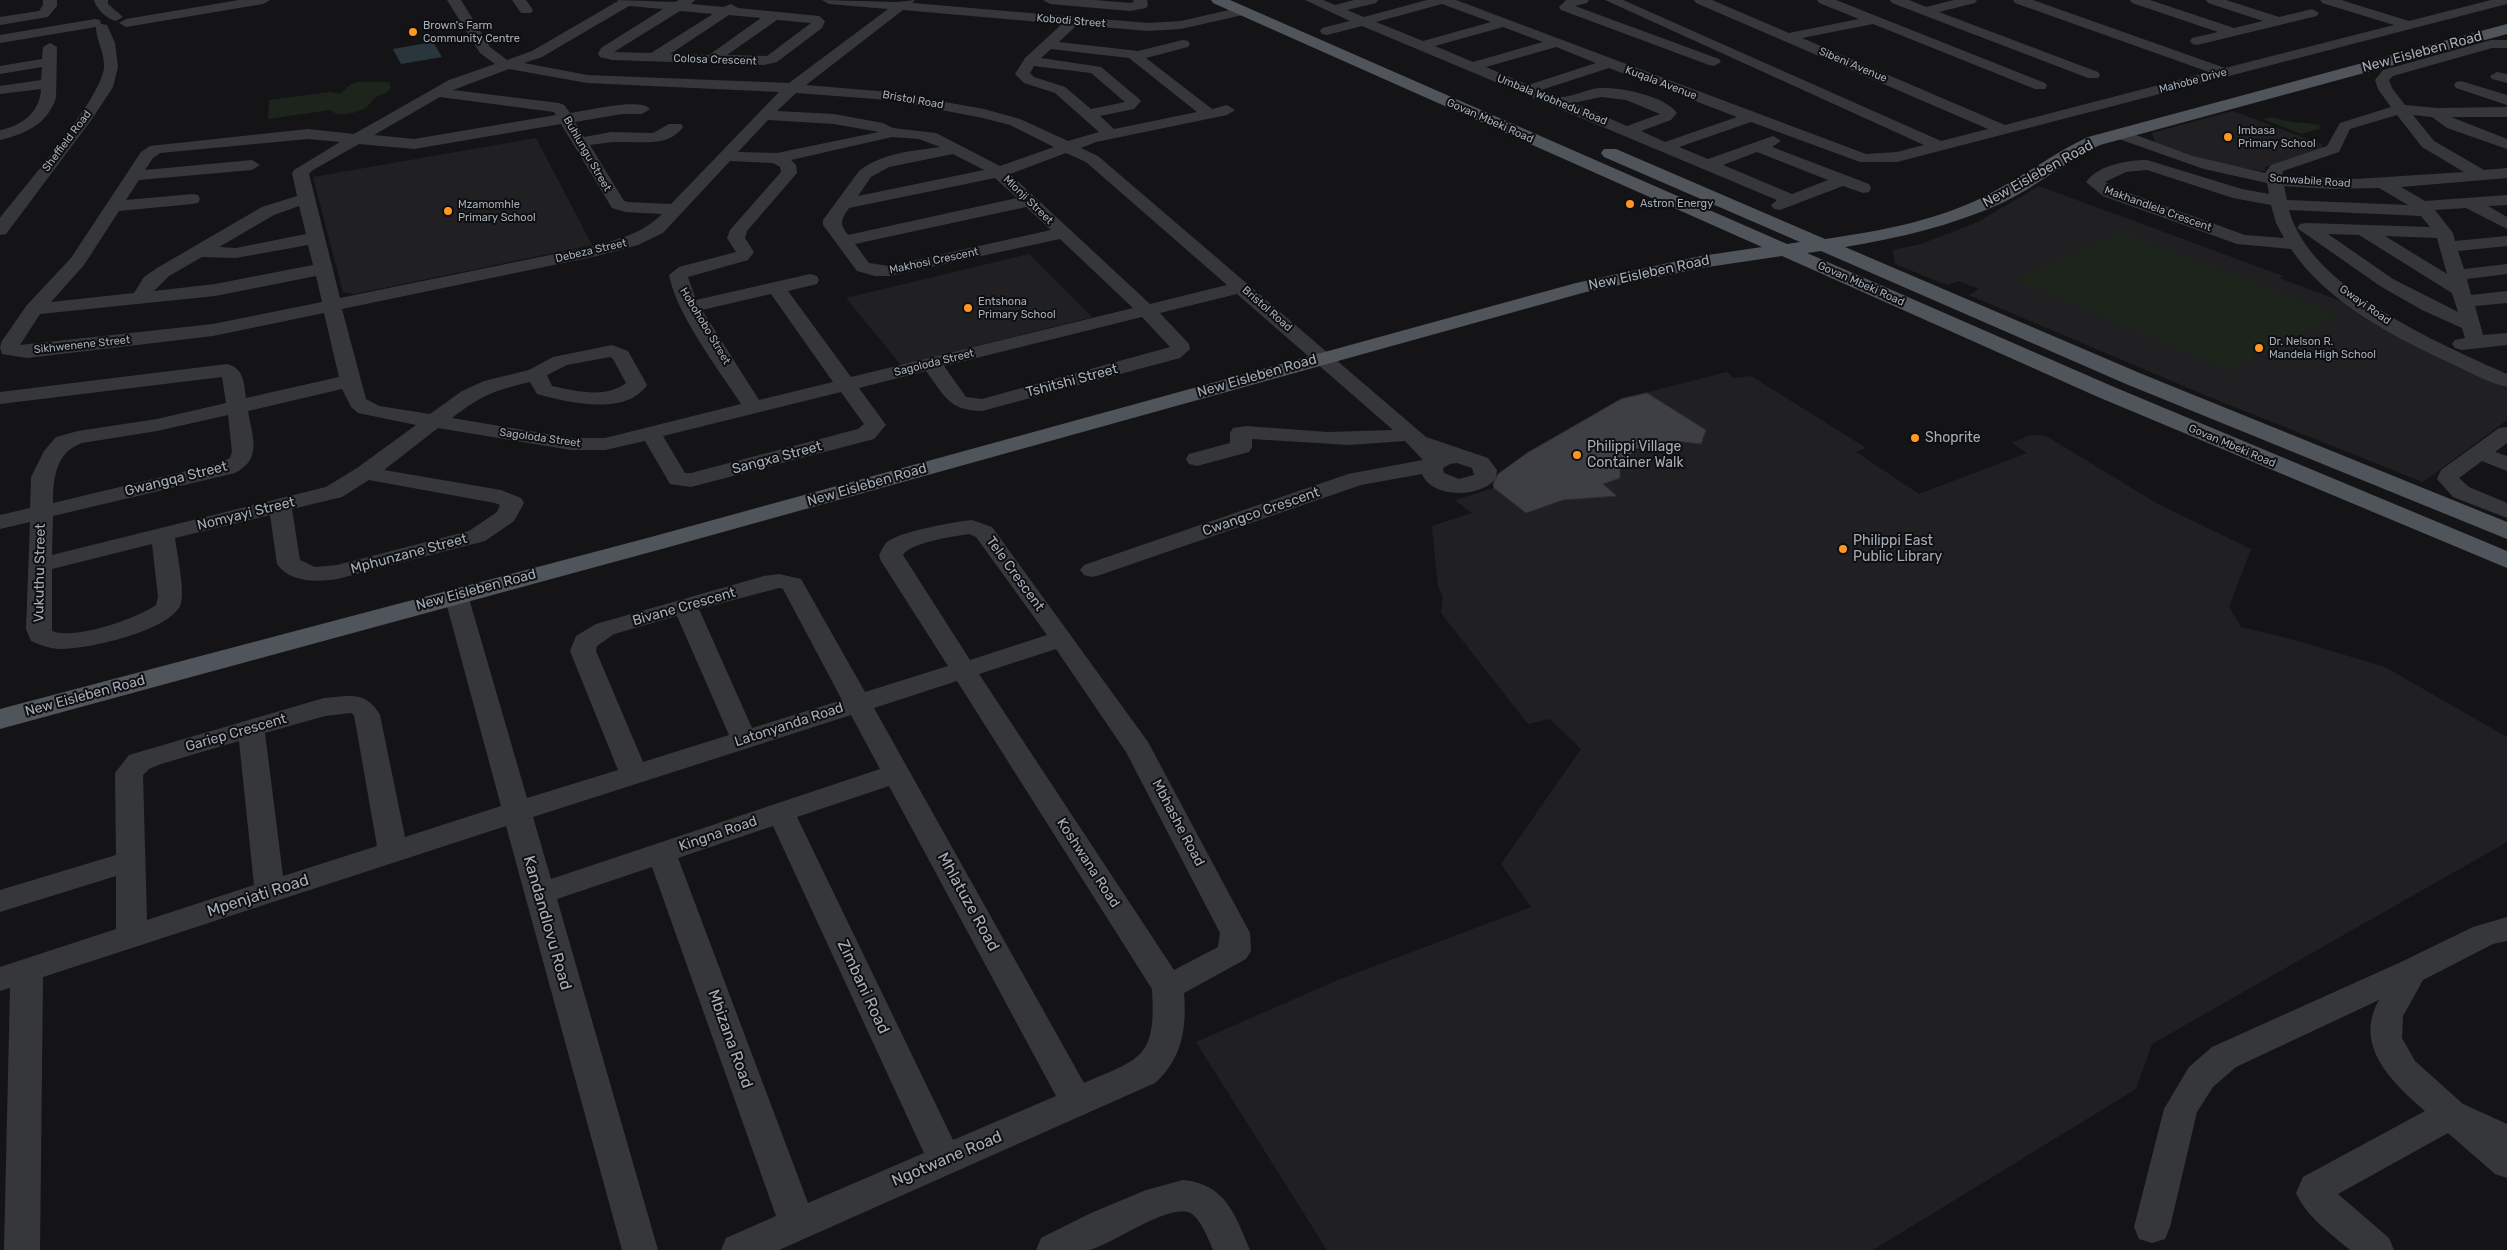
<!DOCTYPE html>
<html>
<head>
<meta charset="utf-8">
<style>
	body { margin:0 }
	canvas { display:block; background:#141416 }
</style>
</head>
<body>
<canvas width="2507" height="1250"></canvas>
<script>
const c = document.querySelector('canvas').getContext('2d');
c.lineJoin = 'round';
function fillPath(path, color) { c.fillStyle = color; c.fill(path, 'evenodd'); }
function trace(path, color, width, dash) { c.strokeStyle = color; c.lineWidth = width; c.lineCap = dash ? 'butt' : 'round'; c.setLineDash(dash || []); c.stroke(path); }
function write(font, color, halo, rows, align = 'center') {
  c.font = font + ' Rubik,sans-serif'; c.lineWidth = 4; c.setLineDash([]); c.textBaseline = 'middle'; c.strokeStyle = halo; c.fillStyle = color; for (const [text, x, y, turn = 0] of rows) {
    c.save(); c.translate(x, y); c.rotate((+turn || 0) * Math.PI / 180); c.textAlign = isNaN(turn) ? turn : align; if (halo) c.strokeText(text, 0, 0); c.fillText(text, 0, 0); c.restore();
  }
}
fillPath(new Path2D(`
	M2233,111L2321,144L2323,149L2265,167V171H2262L2225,165L2193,156L2155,142L2152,133Z
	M536,138L592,245L354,294L343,292L313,177Z
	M2039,186L2283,276L2279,278L2346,303L2454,365L2507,388V420L2423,482L2212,398L1969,295L1979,289L1959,281L1947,285L1895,264L1893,250L1921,244L1978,222Z
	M1029,254L1092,317L901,365L846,298Z
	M1727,372L1734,378L1751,376L1866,448L1856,452L1919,494L2027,453L2012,443L2031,435L2046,436L2158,504L2251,549L2229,607L2241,627L2291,639L2385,667L2507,737V842L2152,1044L2136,1089L1873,1250H1327L1196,1042L1338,980L1531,907L1501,864L1581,749L1550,719L1528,724L1441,613L1443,596L1438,587L1432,526L1472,513L1455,500L1494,488L1492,479L1527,453L1621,399Z`), '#202023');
fillPath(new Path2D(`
	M359,82H389L391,87C387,95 381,93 375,98C372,100 370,104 367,107C357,113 338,118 330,110L268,119L269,100L330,92L340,94L351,84Z
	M2272,117C2289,123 2302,122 2320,125L2319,129L2301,134L2263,119Z
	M2123,232L2337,315L2230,371L2014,279Z`), '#1c241c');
fillPath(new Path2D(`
	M433,42L442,57L401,64L393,49Z`), '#29363b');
const building = new Path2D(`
	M1647,393L1706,430L1701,444L1675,441L1652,443L1634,450L1620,468V478L1603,484L1617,496L1563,500L1526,513L1494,488L1493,484L1498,474L1527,453L1621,399Z`);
fillPath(building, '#3e3f44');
trace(building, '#2e2e32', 1);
fillPath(new Path2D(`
	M43,0H57V6L48,17L0,25V17L39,11L43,5Z
	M94,0H108V4L123,17L116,21C107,19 96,9 94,0Z
	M239,0H270L263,4L126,27L119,23L126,19Z
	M447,0H461L490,47L507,60L532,51L618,1L617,0L675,2L679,0H695L691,4L724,7L731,4L738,8L819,16L825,21L822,28L777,62L764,65L612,60L600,57L598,54L601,48L663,9L629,6L542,57L524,63L587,75L789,83L888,9L829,4L822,0L897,2L915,0L912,3L1148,23L1181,21L1242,7L1247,8L1249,11L1247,14L1181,29L1148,31L1077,25L1059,42L1138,51L1183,40L1188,41L1190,44L1188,47L1146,58L1212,109L1227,105L1235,110L1227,115L1096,142L1081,148L1098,156L1426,437L1488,458L1497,470L1496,478C1482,498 1432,499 1422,474L1361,485L1100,575L1092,577L1084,575L1080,570L1084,565L1348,474L1423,460L1405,441L1349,445L1252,439V447L1249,452L1197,466L1189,464L1186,459L1189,454L1230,443V433L1233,428L1246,426L1328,432L1393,430L1237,294L1160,313L1189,344L1190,349L1180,358L982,411C949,411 944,395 926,371L859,388L886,425L874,439L691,487L670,484L645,441L605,450H571L438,428L384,470L501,490L521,498L524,503L514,521L485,541L337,579C317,582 290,583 277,564L270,515L175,538C177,554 186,594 180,606C166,632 88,649 60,649C51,649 40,645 31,641L26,629L30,522L0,529V515L30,508L31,477L44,451L56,437L78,431L157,419L226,403L222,377L0,404V392L227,364C244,368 244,383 246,398L339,377L324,313L213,336L27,358L2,354L0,347L2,341L27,305L71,258L141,152L150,146L308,129L354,134L449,80L495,64L480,53ZM903,10L1062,24L1025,58L1015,74L1024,83L1055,93L1099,132L1068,141L1020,119L984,109L889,92L806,85ZM680,11L713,14L651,53L614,52ZM729,15L761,18L709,55L670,54ZM777,20L811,23L767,56L727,55ZM1051,49L1129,58L1197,112L1114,129L1100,116L1134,109L1141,101L1138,98L1101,67L1041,58ZM1034,66L1091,73L1125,102L1091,109L1065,87L1034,77L1030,73ZM509,69L587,83L779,92L671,204L628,202L624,201L590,145C599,144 608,142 617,142C639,141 668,148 683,127L681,124H669L653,133L611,132L584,137L575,122L622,114H642L650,109C641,97 585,111 570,113L564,105L559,103L453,90ZM796,93L889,100L983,118L1010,125L1054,147L1000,166L936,133L893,128L883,123L834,114L777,111ZM440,97L554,112L556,115L414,139L374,135ZM768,120L834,124L879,132L777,153L738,152ZM561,124L612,208L625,212L662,214C643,233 620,239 594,246L340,298L309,174L313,170L359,144L414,149ZM892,137L919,139L940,147C912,151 882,153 859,171L823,220V225L857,271L875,276H889L1060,239L1133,308L851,377L788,291L817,284L819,280L817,276L810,274L696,300L688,277L748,260L754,252L745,238L747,231L797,173L796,165L791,160ZM308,139L340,142L294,170L292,173L297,196L262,207L157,268L144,277L134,293L51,302L84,265L119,211L192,204L198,203L200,199L198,195L192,194L126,200L139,180L252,170L260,165L252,160L145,170L153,158L160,153ZM1066,153L1086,162L1227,285L1150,304L1010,174ZM953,154L984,170L858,196L871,177L889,167ZM730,161L773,163L780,167L781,172L730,230L727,238L736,252L679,267L669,275C677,316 718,368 741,404L605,438H571L452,418C480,396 495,390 530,382L537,394C567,402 625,417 647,385L628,351L612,345L553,357L529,370L484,381L462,391L430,414L379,406L366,399L342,309L597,256L638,245L663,233ZM995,178L1017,198L848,235C839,223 841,220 849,208ZM299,206L306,234L236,248L219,247L274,215ZM1026,207L1051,230L889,266L869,263L855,244ZM308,245L313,265L215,284L154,291L169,276L202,257L236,258ZM316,276L322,302L213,324L20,345L40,314L215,296ZM771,294L833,382L759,400L702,310ZM1142,317L1170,347L982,399L966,397L944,366ZM610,357L613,359L626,383C605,399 576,391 552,386L547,375L567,365ZM342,389L351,407L358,413L416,425L357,468L326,487L52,555L53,516L235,473C263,459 252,436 248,411ZM841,392L864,424L858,429L691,473H685L663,436ZM228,415L232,452L230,458L220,463L53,503C53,478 56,452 82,443L157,431ZM1457,463L1472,468L1474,475L1459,479L1444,473L1443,468L1450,464ZM369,480L495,503L500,505L497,512L469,531L337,565L315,567L300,560L292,509L342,497ZM152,544L158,597L156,605C136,619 75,640 52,631V569Z
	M512,0H526L533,10L531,13H521Z
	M1043,0H1095L1130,3L1134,2L1133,0H1147L1148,5L1146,8L1130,11L1050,4Z
	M1305,0H1323L1335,5L1354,0H1378L1376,3L1347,10L1364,17L1427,0H1456L1866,154L1897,152L1924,145L1605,0H1623L1941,141L1988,129L1696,3L1694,0H1712L1789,33L1859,19L1819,3L1817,0H1836L2045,83L2047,86L2045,89H2035L1873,24L1802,38L2005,125L2209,72L2015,3L2013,0H2033L2225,68L2394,25L2322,3L2320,0H2341L2409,21L2491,0H2507V4L1897,162H1860L1751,122L1679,147L1708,159L1773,136L1781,141L1772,147L1869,184L1871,188L1869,192L1863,193L1843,186L1780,210L1774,209L1771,205L1777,200L1362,26L1327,35L1322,34L1320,31L1322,28L1350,21ZM1442,4L1491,22L1423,41L1376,22ZM1503,27L1543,42L1473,62L1435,46ZM1556,47L1596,63L1528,85L1486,67ZM1609,68L1737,117L1665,142L1641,131L1671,120L1677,113C1664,95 1613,85 1593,89C1583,91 1569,98 1559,97C1554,97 1546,92 1541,90ZM1601,97L1626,100L1660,114L1627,126L1573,103ZM1757,152L1828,180L1792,194L1723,165Z
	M1566,0H1589L1587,3L1575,6L1719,59L1721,62L1714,66L1709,65L1561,10L1559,7Z
	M1890,0H1909L1926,7L1954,0H1977L1975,3L1939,12L2098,72L2100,75L2098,78H2088L1892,3Z
	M2130,0H2150L2234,28L2263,21L2208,3L2206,0H2226L2279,17L2312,9L2319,13L2317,16L2197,45L2192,44L2190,41L2192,38L2218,32L2132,3Z
	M95,19L100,20L101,24L107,25L115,43L118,67L113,87L92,119L6,234L0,235V218C23,188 100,101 104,68C105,53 96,40 96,27L0,43V35Z
	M2491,40H2507V48H2492L2393,76L2389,80L2392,88L2405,105L2437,108L2507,107V117H2451L2507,139V149L2447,128L2432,117L2413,115L2434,141L2484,170L2507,168V178L2401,187L2425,201L2507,195V205L2488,206L2507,217V229L2466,208L2435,210L2453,233L2455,241L2507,236V246L2458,251L2464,269L2507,264V274L2467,279L2471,295L2507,291V303L2475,306L2483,335L2507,333V345L2462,350L2455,348L2452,344L2455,340L2465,338L2462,328L2422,310L2380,286L2297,228L2300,224L2306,223L2430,227L2421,216L2289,210C2309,288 2440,344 2507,374V387C2489,383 2471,373 2454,365C2396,338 2328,304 2291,249L2237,244L2103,196L2086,182C2098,165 2128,160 2147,160L2242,189L2269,194L2267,183L2204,169L2113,137L2111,134L2113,131H2125L2193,156L2265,173L2271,165L2327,146L2340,123L2391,107L2378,89L2375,80L2383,70ZM2397,115L2422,147L2464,172L2356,179L2282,176L2283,171L2339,152L2350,129ZM2147,170L2233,198L2271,205L2276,223L2284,238L2245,235L2115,188L2105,182L2126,172ZM2284,186L2331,189L2379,188L2408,205L2287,200ZM2328,234L2359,235L2452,293L2458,312L2393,279ZM2385,236L2437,238L2447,274Z
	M50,43L57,47L56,98C47,124 26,134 0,140V130C22,126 40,112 41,89L0,94V86L41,80L42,67L0,74V66L42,59L43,47Z
	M2497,72L2507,74V83L2492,79L2490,76Z
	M2461,81L2507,95V105L2456,88L2454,85L2456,82Z
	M2507,427V443L2495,452L2507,456V471L2482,461L2459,478L2469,487L2507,503V518L2453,497L2437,479L2441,470L2499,428Z
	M972,520L992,527L1148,742L1250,933L1251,951L1246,959L1184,993C1187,1028 1182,1059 1155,1083L779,1250H721L726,1238L776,1216L652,867L557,899L658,1250H622L506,826L43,977L40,1250H4L10,988L0,991V967L116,929V876L0,912V890L116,855L115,773L129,755L324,698C349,696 366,690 380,715L405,837L501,806L444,595L447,590L456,588L465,590L468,595L527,798L618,770L570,651L576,636L596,624L764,576L779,574L801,579L865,692L948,666L881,561L879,555C881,551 884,545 887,542C901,531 954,522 972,520ZM969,534L976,537L1047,635L970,660L903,555C909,543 955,536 969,534ZM779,588L783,589L842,700L752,728L699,609ZM677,616L729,735L643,762L596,651L597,646L614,634ZM1056,649L1126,752L1220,933L1218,947L1174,970L979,674ZM957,681L1152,989C1156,1057 1143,1058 1084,1083L874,708ZM351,713L354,715L377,846L283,876L265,733L325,716ZM851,715L880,769L551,879L533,817ZM239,741L254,885L147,920L143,775L149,769L161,764ZM889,786L1056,1096L953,1140L797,817ZM773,826L924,1153L808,1203L678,858Z
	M2507,917V941L2493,944L2423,980L2403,1016L2402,1038L2415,1061L2463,1104L2507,1124V1178L2495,1174L2448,1133L2338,1194L2389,1238L2394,1250H2350C2330,1233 2307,1217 2296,1193L2303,1177L2425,1111C2392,1082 2353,1046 2379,1000L2236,1067L2213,1087L2197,1112L2170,1227L2165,1239L2152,1243L2139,1239L2134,1227L2164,1109L2189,1067L2212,1047L2401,962L2473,927Z
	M1183,1180C1226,1184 1235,1215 1250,1250H1213C1208,1238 1202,1222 1192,1214C1173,1200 1110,1246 1089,1250C1073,1250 1052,1250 1036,1250L1041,1238L1091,1213L1146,1190Z`), '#35373b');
fillPath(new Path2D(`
	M1211,0H1230L1787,244L1800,242L1604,157L1601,153L1604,149H1616L1825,239C1881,231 1941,220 1991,193C2024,176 2054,153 2088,137L2507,24V34L2100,145C2066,161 2036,187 2002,203C1951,226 1899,238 1845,247L2142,374L2507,522V539L2126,384L1821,251L1807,253L2114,387L2507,551V568L2098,397L1782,256L1701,268L1586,292L669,547L0,729V709L651,537L1576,283L1701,256L1762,247L1213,3Z`), '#50545b');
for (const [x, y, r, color] of [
	[413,32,5,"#ff9723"],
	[2228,137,5,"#ff9723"],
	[1630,204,5,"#ff9723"],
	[448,211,5,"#ff9723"],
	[968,308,5,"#ff9723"],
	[2259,348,5,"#ff9723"],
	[1915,438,5,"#ff9723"],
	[1577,455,5,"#ff9723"],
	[1843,549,5,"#ff9723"]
]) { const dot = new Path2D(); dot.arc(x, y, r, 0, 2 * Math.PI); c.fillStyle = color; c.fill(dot); trace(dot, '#0f0f11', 2); }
write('11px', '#a4adb8', '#0f0f11', [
	["Kobodi Street",1071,21,5],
	["Colosa Crescent",715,60,2],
	["Sibeni Avenue",1853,65,23],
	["Mahobe Drive",2193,81,-15],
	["Kuqala Avenue",1661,83,21],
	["Bristol Road",913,100,10],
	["Umbala Wobhedu Road",1552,100,22],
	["Govan Mbeki Road",1490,121,24],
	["Sheffield Road",67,141,-53],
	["Buhlungu Street",587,154,60],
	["Sonwabile Road",2310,181,4],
	["Mlonji Street",1028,200,44],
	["Makhandlela Crescent",2158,209,20],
	["Debeza Street",591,251,-13],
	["Makhosi Crescent",934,261,-12],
	["Govan Mbeki Road",1861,284,24],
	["Gwayi Road",2365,305,35],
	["Bristol Road",1267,309,41],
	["Hobohobo Street",705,326,59],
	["Sikhwenene Street",82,345,-6],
	["Sagoloda Street",934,363,-14],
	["Sagoloda Street",540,438,8],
	["Govan Mbeki Road",2232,446,23]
]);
write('11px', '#a4adb8', '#0f0f11', [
	["Brown's Farm",423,26],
	["Community Centre",423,39],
	["Imbasa",2238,131],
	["Primary School",2238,144],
	["Astron Energy",1640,204],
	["Mzamomhle",458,205],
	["Primary School",458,218],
	["Entshona",978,302],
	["Primary School",978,315],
	["Dr. Nelson R.",2269,342],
	["Mandela High School",2269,355]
], 'left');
write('14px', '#a4adb8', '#0f0f11', [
	["New Eisleben Road",2422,52,-15],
	["New Eisleben Road",2038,174,-29],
	["New Eisleben Road",1649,273,-12],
	["New Eisleben Road",1257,376,-16],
	["Tshitshi Street",1072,381,-15],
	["Sangxa Street",777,458,-15],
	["Gwangqa Street",176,479,-14],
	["New Eisleben Road",867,485,-16],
	["Cwangco Crescent",1261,512,-19],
	["Nomyayi Street",246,514,-14],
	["Mphunzane Street",409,554,-15],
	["Vukuthu Street",40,573,-89],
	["Tele Crescent",1015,574,54],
	["New Eisleben Road",476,590,-15],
	["Bivane Crescent",684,607,-16],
	["New Eisleben Road",85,696,-15],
	["Latonyanda Road",789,725,-18],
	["Gariep Crescent",236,733,-16],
	["Mbhashe Road",1178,823,62],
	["Kingna Road",718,834,-19],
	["Koshwana Road",1088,863,57]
]);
write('14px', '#a4adb8', '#0f0f11', [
	["Shoprite",1925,438],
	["Philippi Village",1587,447],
	["Container Walk",1587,463],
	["Philippi East",1853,541],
	["Public Library",1853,557]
], 'left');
write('16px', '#a4adb8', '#0f0f11', [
	["Mpenjati Road",258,896,-18],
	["Mhlatuze Road",968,902,61],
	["Kandandlovu Road",547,923,74],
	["Zimbani Road",863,987,65],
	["Mbizana Road",730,1039,70],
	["Ngotwane Road",947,1159,-23]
]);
</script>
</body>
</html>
